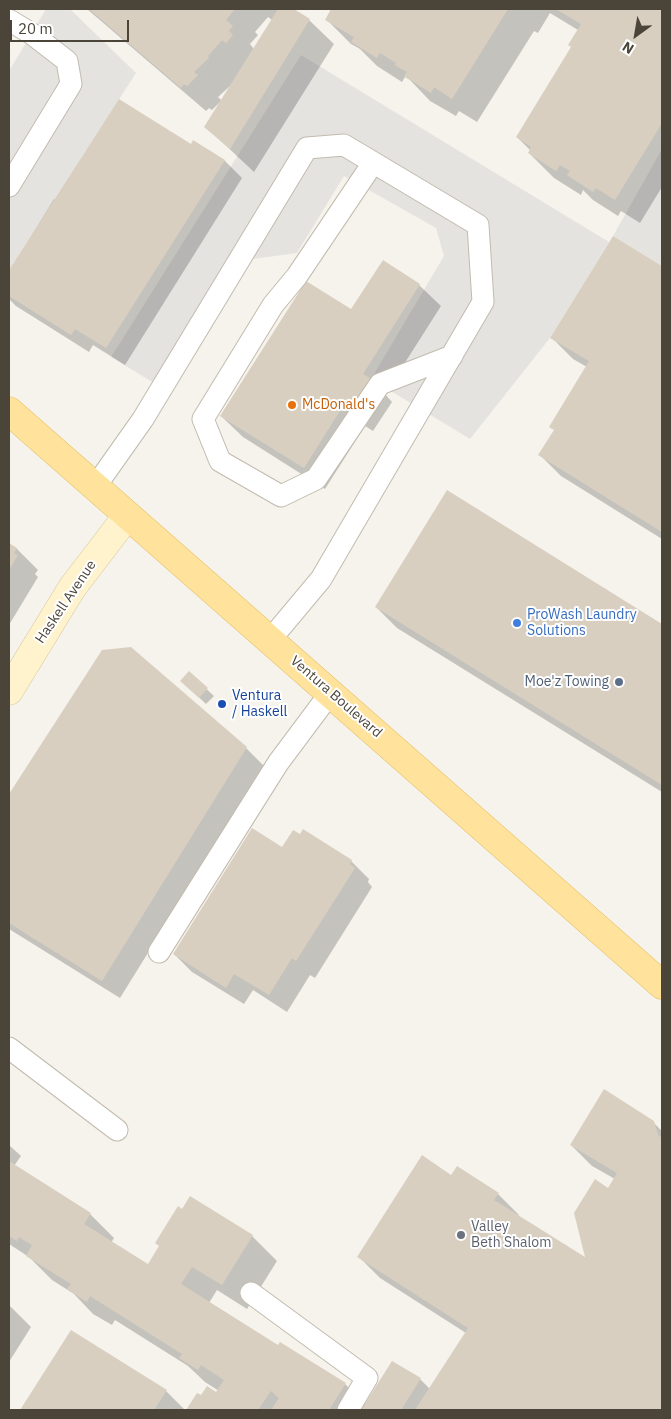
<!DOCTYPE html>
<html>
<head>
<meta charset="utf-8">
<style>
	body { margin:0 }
	#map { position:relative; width:671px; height:1419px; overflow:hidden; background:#f6f3ec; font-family:"IBM Plex Sans",sans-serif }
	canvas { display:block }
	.frame { position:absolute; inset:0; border:10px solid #4b4439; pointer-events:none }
	.north { position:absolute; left:611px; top:10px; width:50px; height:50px; -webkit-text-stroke:4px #fff; paint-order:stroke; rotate:212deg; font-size:14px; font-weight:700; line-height:20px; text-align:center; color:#4b4439 }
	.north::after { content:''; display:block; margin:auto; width:18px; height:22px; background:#4b4439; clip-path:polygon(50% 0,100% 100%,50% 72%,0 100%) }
	.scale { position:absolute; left:10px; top:20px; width:119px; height:22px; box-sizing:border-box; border:2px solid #4b4439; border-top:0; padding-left:6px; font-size:15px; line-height:18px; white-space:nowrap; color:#4b4439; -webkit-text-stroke:4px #fff; paint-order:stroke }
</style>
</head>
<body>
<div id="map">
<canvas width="671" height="1419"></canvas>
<div class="frame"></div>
<div class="north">N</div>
<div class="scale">20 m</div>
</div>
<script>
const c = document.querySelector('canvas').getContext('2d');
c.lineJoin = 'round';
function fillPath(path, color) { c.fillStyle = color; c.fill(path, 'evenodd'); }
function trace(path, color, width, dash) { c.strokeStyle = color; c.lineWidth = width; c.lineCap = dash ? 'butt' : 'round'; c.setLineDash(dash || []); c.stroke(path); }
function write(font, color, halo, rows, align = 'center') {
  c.font = font + ' "IBM Plex Sans",sans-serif'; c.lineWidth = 4; c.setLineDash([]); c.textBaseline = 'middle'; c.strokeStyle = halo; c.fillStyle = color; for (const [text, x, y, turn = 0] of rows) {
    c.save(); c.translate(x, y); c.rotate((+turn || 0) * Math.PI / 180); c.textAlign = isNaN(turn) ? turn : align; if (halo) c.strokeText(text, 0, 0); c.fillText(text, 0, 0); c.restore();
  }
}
fillPath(new Path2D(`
	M46,9H70L136,73L9,270V71Z
	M301,55L609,242L550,338L470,439L371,379L444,256L436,228L344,176L297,253L238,261L162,388L111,357Z
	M662,149V266L613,236Z`), '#e5e3e0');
fillPath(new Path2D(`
	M87,9H183L186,12L189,9H291L309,20L334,44L254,172L206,127L220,103H219L212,110L209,108L206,111ZM268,17L272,20L254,49L250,44L258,35L255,32ZM230,86L222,101L218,97Z
	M333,9H662V187L640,223L621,211L618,216L593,200L583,190L581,195L554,178L529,153L531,151L517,137L572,48L578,30L550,13L538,33L534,31L477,122L459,111L456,116L430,101L410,80L405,77L402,82L377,66L360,49L351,44L326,19Z
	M191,145L224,160L242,178L125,365L93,345L89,352L16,306L9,299V272L54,199L56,200Z
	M614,237L662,268V539L561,476L540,455L555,431L587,367L573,359L552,338Z
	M419,285L441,306L385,394L392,402L373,431L365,426L325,489L243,437L221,416Z
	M448,492L662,625V792L397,628L376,607Z
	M9,544L17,549L38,570L35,574L38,577L9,625Z
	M103,651L246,748L264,766L120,998L9,929V796Z
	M189,673L214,696L206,704L188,687Z
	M304,831L351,861L369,879L368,882L372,887L315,978L310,975L287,1012L253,990L244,1004L192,972L174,954L283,849L300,836Z
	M653,1122L662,1131V1410H187L197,1394L201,1397L217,1394L219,1391L205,1382L188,1366L115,1320L112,1325L93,1314L74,1294L52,1280L29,1257L9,1244V1145L21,1156L14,1166L90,1214L114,1238L111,1243L148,1266L191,1198L252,1236L277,1261L247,1309L217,1290L209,1303L278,1347L345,1384L366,1405L392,1362L420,1379L430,1389L466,1333L380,1278L359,1257L452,1176L498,1194L519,1215L518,1216L587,1260L609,1189L615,1179L592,1166L571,1145Z
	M9,1305L31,1327L9,1362Z
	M71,1331L166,1391L185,1410H21Z`), '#0003');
fillPath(new Path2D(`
	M89,9H233L234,10L226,20L233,26L229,31L233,35L226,43L222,40L208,56L209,58L194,72L198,75L187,86L184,84L181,88Z
	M278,9H294L310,19L230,149L204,127Z
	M331,9H508L452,99L434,87L431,93L404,76L407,72L395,65L396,63L380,53L377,58L351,42L354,37L325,20Z
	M556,9H662V123L615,200L596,188L593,192L567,175L570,171L560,165L556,171L528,153L531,147L516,137L571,47L568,45L581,24Z
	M119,99L191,144L193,140L225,160L106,348L75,329L71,335L9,296V270Z
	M613,236L662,266V532L538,455L554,430L549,427L589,361L550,338Z
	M383,260L420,284L363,374L371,379L352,411L343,406L304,468L220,416L306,281L351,309Z
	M447,490L662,624V785L375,607Z
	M9,543L17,548L14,553L18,555L9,570Z
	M131,647L247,747L102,981L9,923V794L102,650Z
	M189,671L208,688L199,698L180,681Z
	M252,828L282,847L293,830L300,834L303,829L352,860L350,864L355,868L296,961L292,958L269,995L234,974L226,988L173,954Z
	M604,1089L654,1121L658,1135L662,1138V1410H415L468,1328L357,1257L422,1155L451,1175L457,1166L499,1193L494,1200L585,1257L574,1213L595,1179L608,1188L617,1173L570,1145Z
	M9,1161L91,1213L84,1224L148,1264L159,1246L155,1243L178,1206L182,1209L190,1196L253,1235L222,1285L192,1267L181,1284L278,1345L280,1342L346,1383L329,1410H271L279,1398L271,1391L258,1410H186L197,1393L201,1395L207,1386L216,1392L224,1380L201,1365L198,1370L179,1358L182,1354L90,1296L87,1302L67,1289L71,1284L26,1256L32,1245L19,1237L17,1241L9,1236Z
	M71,1330L167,1390L154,1410H20Z
	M392,1361L421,1378L401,1410H361Z`), '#d8cfc1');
const lane = new Path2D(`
	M9,20L32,34L67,61L71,84L9,186
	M373,163L297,276L273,305L203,419L220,461L281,496L316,479L380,384L452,356
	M95,487L143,419L307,148L344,145L478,225L483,302L321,579L270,640
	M159,952L278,763L331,692
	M9,1048L117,1130
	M251,1293L367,1378L348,1410`);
const secondary = new Path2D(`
	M9,691L72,588L127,516`);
const primary = new Path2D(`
	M9,411L662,985`);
trace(lane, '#c2bbae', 23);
trace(secondary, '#d6c79b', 29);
trace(primary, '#e6c16a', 29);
trace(lane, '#fff', 21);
trace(secondary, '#fff3cd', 28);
trace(primary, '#ffe39c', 28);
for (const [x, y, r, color] of [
	[292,405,5,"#e8710a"],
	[517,623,5,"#3f7fe0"],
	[619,682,5,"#5c6f8a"],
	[222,704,5,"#1a4fb4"],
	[461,1235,5,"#6b7280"]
]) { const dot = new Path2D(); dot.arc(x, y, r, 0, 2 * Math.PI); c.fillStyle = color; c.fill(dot); trace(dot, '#fff', 2); }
write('14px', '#c56008', '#fff', [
	["McDonald's",302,405]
], 'left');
write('14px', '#4b4439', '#fff', [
	["Haskell Avenue",66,602,-56],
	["Ventura Boulevard",336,697,41]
]);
write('14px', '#366cbe', '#fff', [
	["ProWash Laundry",527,615],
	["Solutions",527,631]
], 'left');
write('14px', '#4e5e75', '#fff', [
	["Moe'z Towing",609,682]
], 'right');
write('14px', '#164399', '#fff', [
	["Ventura",232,696],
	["/ Haskell",232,712]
], 'left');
write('14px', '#5b616d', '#fff', [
	["Valley",471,1227],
	["Beth Shalom",471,1243]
], 'left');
</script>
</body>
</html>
